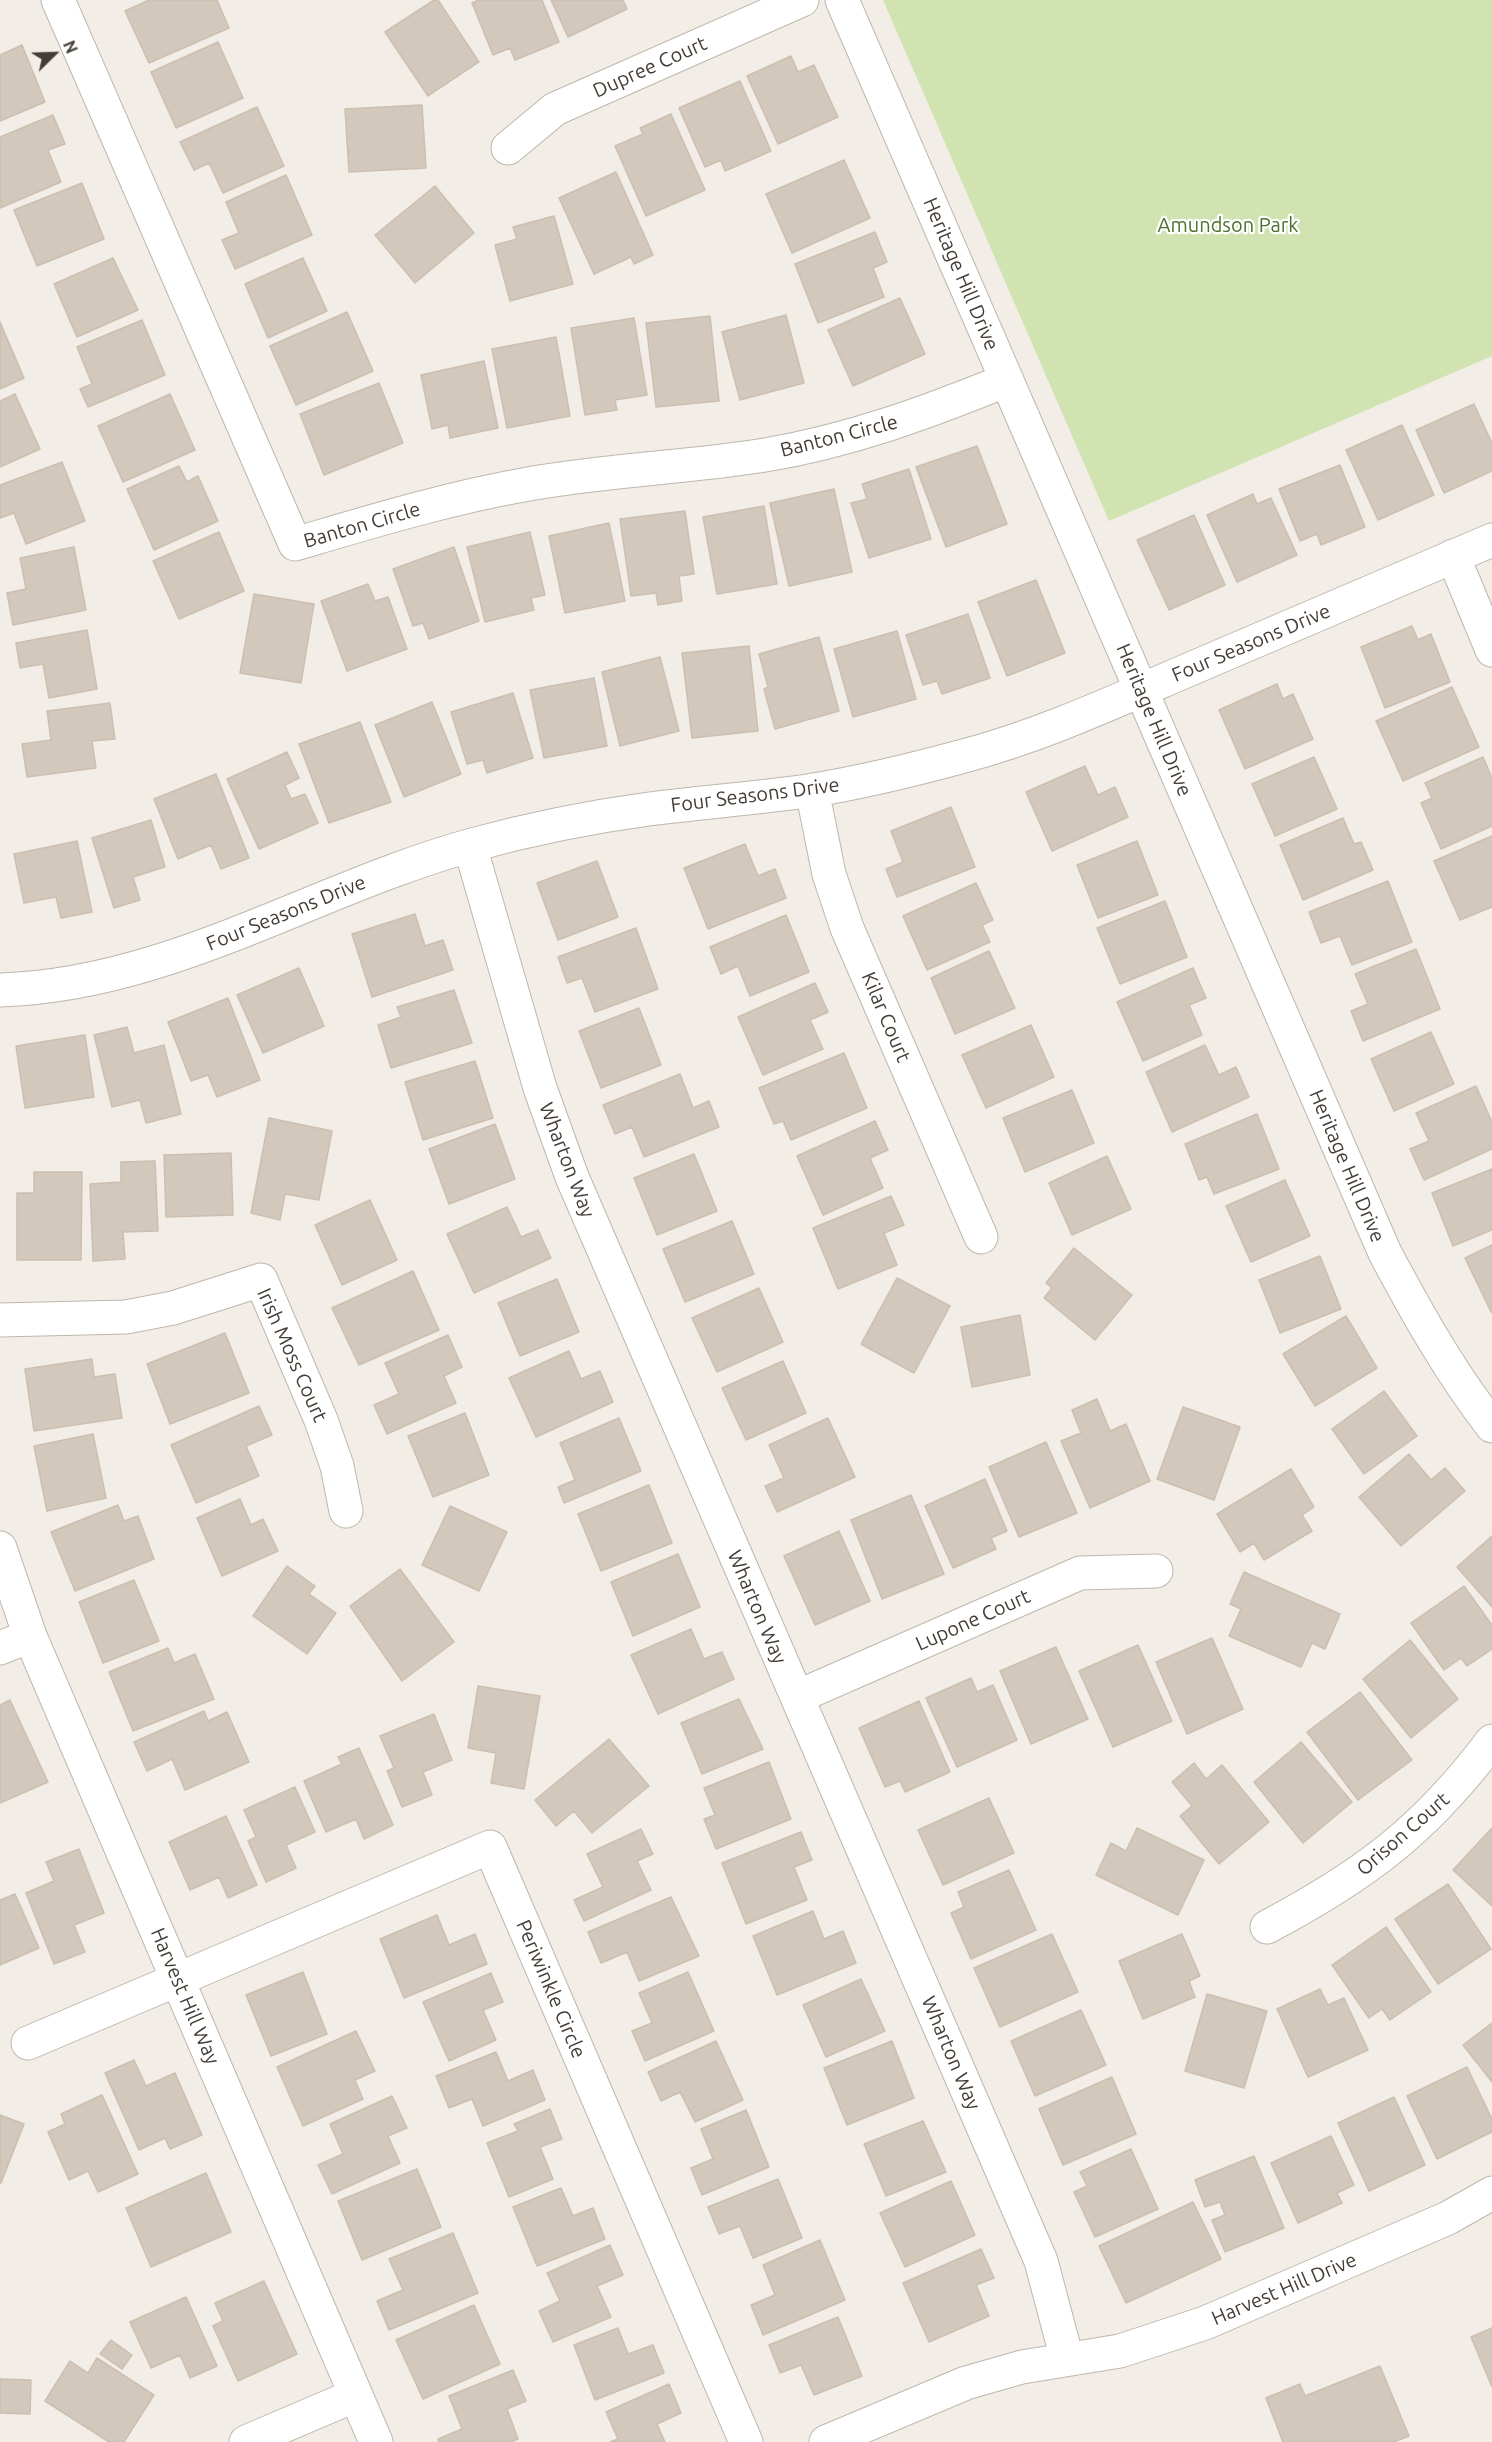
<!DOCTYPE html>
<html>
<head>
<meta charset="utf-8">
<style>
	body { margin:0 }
	#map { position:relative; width:1492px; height:2442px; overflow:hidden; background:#f2ede6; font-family:Ubuntu,sans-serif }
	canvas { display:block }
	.north { position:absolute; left:24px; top:24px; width:60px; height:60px; -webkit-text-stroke:4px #fff; paint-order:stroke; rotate:67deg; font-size:16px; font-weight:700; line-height:24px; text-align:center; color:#443d36 }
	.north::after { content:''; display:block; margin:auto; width:21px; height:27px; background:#443d36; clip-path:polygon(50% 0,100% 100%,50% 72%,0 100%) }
</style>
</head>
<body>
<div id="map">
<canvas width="1492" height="2442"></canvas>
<div class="north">N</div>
</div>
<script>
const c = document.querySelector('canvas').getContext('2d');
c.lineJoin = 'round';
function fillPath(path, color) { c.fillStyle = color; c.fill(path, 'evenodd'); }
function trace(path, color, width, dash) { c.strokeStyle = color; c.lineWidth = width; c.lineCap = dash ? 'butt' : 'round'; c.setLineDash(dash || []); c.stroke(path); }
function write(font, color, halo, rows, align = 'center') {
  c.font = font + ' Ubuntu,sans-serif'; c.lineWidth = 4.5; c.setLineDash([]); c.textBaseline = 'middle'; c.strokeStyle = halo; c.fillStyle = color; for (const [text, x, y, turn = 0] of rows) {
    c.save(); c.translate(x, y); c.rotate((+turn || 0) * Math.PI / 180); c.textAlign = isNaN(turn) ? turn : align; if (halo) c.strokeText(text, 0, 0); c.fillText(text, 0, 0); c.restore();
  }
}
fillPath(new Path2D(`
	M883,0H1492V356L1109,521Z`), '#d1e3b1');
const building = new Path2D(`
	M149,0H217L229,28L149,63L125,11Z
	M434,0H438L479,62L428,96L385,32Z
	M479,0H542L559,42L515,60L510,48L493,55L472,3Z
	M551,0H623L627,9L568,37Z
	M218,42L243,98L176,128L151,72Z
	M22,45L45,102L0,121V55Z
	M791,56L798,72L814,65L838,117L778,144L747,76Z
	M740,81L771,151L725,171L721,160L705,167L679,108Z
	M422,105L426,168L349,172L345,109Z
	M257,107L284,166L223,193L209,163L194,170L180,142Z
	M671,114L705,190L646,216L615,146L643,134L640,128Z
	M53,115L65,144L48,150L61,182L0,208V137Z
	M844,160L870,218L792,253L766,194Z
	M616,172L653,255L634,264L631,257L594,274L559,198Z
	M286,175L312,235L235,269L222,240L239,233L226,202Z
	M82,183L104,239L37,266L14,210Z
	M435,186L474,233L415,283L375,235Z
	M554,216L573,284L510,301L495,245L517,239L513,227Z
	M875,232L887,262L873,268L884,297L818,323L795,264Z
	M113,258L138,310L77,337L54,284Z
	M303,258L327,311L268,338L245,284Z
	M900,298L925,354L853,386L828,330Z
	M347,312L373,371L296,405L270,346Z
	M786,315L804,383L740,400L722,332Z
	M710,316L719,401L656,407L646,323Z
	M634,318L647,395L615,400L617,410L585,415L571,328Z
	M142,320L165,375L88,407L80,389L92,384L77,347Z
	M0,322L24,378L0,389Z
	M556,337L570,416L507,428L492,349Z
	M484,361L498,428L450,438L448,425L432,429L421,375Z
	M379,383L403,443L324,475L300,414Z
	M15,394L40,449L0,467V401Z
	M170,394L195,450L123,482L98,426Z
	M1474,404L1492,443V471L1444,493L1416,430Z
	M1402,425L1434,495L1378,520L1346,450Z
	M977,446L1007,524L946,547L916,467Z
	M62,462L85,521L26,544L14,513L0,518V485Z
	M1340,465L1365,527L1321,545L1317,534L1300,541L1279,489Z
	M179,466L187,482L198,476L218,521L154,550L127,489Z
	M909,469L931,539L869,558L851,503L867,499L862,484Z
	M834,489L852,572L789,586L770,503Z
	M1253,494L1257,504L1271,498L1297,555L1237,582L1207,515Z
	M764,506L777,584L717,594L703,517Z
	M685,511L694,574L679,576L682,601L658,605L656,593L631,596L620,519Z
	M1194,515L1225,585L1169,610L1137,540Z
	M609,523L625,601L565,613L549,536Z
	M219,532L244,591L179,619L153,561Z
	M530,532L545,595L531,598L534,610L485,622L467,547Z
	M74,547L86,610L13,625L7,593L26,589L20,558Z
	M454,547L479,621L429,639L423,623L413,626L393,569Z
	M1036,580L1065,653L1007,676L978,602Z
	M368,584L375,601L388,597L407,649L347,671L321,601Z
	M254,594L314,604L301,683L240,673Z
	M968,614L990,678L942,694L937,681L923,685L906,635Z
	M1412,626L1418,640L1431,634L1450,682L1385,708L1361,647Z
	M87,630L97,689L49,698L43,664L20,668L16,643Z
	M897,631L916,699L853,717L834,649Z
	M819,637L839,711L775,729L764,689L768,687L759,654Z
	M749,646L758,731L692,738L682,653Z
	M660,657L679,731L620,746L602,672Z
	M594,678L607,746L544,758L530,690Z
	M1277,684L1283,699L1293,694L1313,739L1245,769L1219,710Z
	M1452,687L1479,747L1403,781L1376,721Z
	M513,693L533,758L487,773L483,760L467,764L451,712Z
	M432,702L461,774L404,797L375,725Z
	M110,703L115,739L92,741L96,768L27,777L22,744L51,740L47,711Z
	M360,722L391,802L329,823L299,744Z
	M287,752L299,778L285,785L291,799L305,794L318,823L259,849L227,779Z
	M1314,757L1337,809L1275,836L1252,784Z
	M1483,757L1492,778V826L1441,849L1421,803L1432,798L1425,783Z
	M1085,766L1098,795L1115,787L1128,817L1052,851L1026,792Z
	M216,774L249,858L221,869L211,845L178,859L154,799Z
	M951,807L975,867L897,897L886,869L903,862L891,831Z
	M1343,818L1354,844L1361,842L1373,870L1303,900L1280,845Z
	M151,820L165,867L133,877L140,900L114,908L92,838Z
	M1492,836V907L1460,920L1434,861Z
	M77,841L92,912L61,918L56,897L24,903L14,854Z
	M1137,841L1158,895L1098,918L1077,865Z
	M745,844L758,876L775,869L786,898L708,929L684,868Z
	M597,861L618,917L558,940L537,883Z
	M1388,881L1412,942L1352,965L1340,936L1321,943L1309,912Z
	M976,883L993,920L982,925L990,942L927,970L903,916Z
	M1165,901L1187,957L1120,984L1097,928Z
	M415,914L425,946L443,940L453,970L372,997L352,934Z
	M786,915L809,972L750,996L738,966L721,974L710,947Z
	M636,928L658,989L595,1012L582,978L567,983L558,957Z
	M1416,949L1440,1009L1363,1041L1351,1011L1368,1004L1355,974Z
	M989,951L1015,1008L955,1034L931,978Z
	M299,968L324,1026L263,1053L237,995Z
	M1193,968L1206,998L1189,1005L1202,1035L1143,1061L1117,1002Z
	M815,983L828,1012L810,1020L823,1049L763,1075L738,1017Z
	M454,990L472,1043L391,1068L378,1025L401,1017L397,1007Z
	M228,998L260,1080L217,1097L208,1075L191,1081L168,1022Z
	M639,1008L661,1065L601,1088L579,1031Z
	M1031,1025L1054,1077L986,1108L962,1055Z
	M127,1027L134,1053L164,1045L181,1114L146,1123L140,1100L112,1107L94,1035Z
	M1431,1032L1454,1084L1394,1111L1371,1059Z
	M85,1035L94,1097L25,1108L16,1046Z
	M1205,1045L1219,1075L1236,1067L1249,1097L1172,1132L1146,1072Z
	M844,1053L867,1108L791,1140L783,1121L774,1124L759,1088Z
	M475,1061L493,1118L423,1140L405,1082Z
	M680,1074L693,1108L709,1101L719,1127L644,1157L632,1127L615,1134L603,1105Z
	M1476,1086L1492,1122V1149L1424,1180L1410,1149L1429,1141L1416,1113Z
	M1072,1090L1094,1143L1025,1172L1003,1118Z
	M1257,1114L1279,1169L1214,1194L1207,1177L1199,1180L1185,1144Z
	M269,1118L332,1131L319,1200L285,1194L280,1220L251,1213Z
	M875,1121L888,1150L870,1158L883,1188L823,1215L797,1156Z
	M495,1124L515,1179L449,1204L429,1149Z
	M231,1153L233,1215L166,1217L164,1155Z
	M694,1154L717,1211L657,1235L634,1178Z
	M1107,1156L1131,1209L1072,1235L1049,1183Z
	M155,1161L158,1231L123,1232L125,1259L93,1261L90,1184L121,1182V1162Z
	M1492,1169V1230L1453,1246L1432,1193Z
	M34,1172H82L81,1260H17V1193H34Z
	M1285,1180L1310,1236L1251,1262L1226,1206Z
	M891,1196L904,1225L884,1233L897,1265L838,1289L813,1228Z
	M370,1200L397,1260L342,1285L315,1225Z
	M507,1207L521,1237L538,1230L551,1258L474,1293L447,1234Z
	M732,1221L754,1274L685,1302L663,1249Z
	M1492,1245V1312H1491L1465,1258Z
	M1074,1248L1132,1295L1095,1340L1044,1298L1052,1288L1046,1283Z
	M1320,1256L1341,1309L1280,1333L1259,1280Z
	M413,1271L439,1330L359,1365L332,1308Z
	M897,1278L950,1306L914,1373L861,1344Z
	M557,1279L579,1332L520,1356L498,1303Z
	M759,1288L783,1342L717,1372L692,1318Z
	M1020,1315L1030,1375L972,1387L961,1327Z
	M1346,1316L1377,1368L1315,1406L1283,1354Z
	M225,1333L249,1393L170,1424L147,1364Z
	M448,1335L462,1367L444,1376L456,1403L387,1434L374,1405L399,1394L385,1363Z
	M569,1351L581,1379L600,1371L613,1402L536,1437L509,1378Z
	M92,1359L94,1377L115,1374L122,1418L34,1431L25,1369Z
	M783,1361L806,1413L746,1440L722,1388Z
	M1384,1391L1417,1436L1364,1474L1332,1429Z
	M1097,1399L1110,1431L1126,1424L1150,1481L1090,1508L1061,1441L1081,1433L1072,1410Z
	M259,1406L272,1435L246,1446L259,1476L196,1503L171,1445Z
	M1183,1407L1240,1427L1214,1500L1157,1479Z
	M465,1413L489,1475L433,1497L408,1436Z
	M619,1418L641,1471L564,1503L558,1487L575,1480L560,1443Z
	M828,1418L855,1477L777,1512L765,1486L784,1478L769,1445Z
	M93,1434L106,1498L47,1511L34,1446Z
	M1046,1442L1077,1513L1019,1537L989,1467Z
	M1409,1454L1431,1480L1445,1468L1465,1491L1401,1546L1359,1497Z
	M1291,1469L1314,1507L1302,1515L1312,1531L1264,1560L1254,1543L1240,1552L1217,1514Z
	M985,1479L1007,1531L991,1538L996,1549L953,1568L925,1506Z
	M649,1485L672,1543L601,1571L578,1514Z
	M911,1495L944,1574L882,1599L851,1520Z
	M240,1499L251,1525L263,1519L278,1551L222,1576L197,1518Z
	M118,1505L124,1521L138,1516L154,1559L75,1591L51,1532Z
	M450,1506L507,1532L479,1591L422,1565Z
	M839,1531L870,1601L815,1625L784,1556Z
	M1492,1536V1607L1457,1567Z
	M678,1554L700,1607L633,1636L611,1582Z
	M287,1566L315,1586L309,1594L336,1613L307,1654L253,1616Z
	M400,1569L454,1642L402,1681L350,1606Z
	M1244,1572L1340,1614L1325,1649L1312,1643L1301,1667L1229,1636L1241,1609L1230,1604Z
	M134,1580L159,1641L103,1663L79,1602Z
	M1464,1586L1492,1625V1649L1467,1666L1461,1658L1444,1670L1411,1623Z
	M691,1629L704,1659L722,1652L734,1679L658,1714L631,1655Z
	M1212,1638L1243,1709L1187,1734L1156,1662Z
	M1410,1640L1458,1699L1411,1738L1363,1679Z
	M1138,1645L1172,1721L1113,1747L1079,1671Z
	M1056,1647L1088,1719L1031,1744L1000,1671Z
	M168,1648L174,1663L195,1654L214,1699L133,1731L109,1672Z
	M971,1678L977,1692L993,1685L1017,1740L957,1767L926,1698Z
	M478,1686L540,1696L524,1789L491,1783L496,1753L468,1748Z
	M1360,1692L1412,1760L1358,1800L1307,1732Z
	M739,1699L763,1749L702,1774L681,1723Z
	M10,1700L48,1782L0,1803V1705Z
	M919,1701L950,1772L905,1792L900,1781L885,1787L859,1728Z
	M204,1711L208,1721L227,1712L249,1762L185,1790L172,1759L147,1771L134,1742Z
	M434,1714L452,1760L423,1772L432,1795L402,1807L387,1771L394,1768L380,1736Z
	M609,1739L649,1786L592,1833L574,1811L556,1826L535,1800Z
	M1301,1742L1352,1802L1303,1843L1254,1782Z
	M359,1748L393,1825L364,1839L356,1819L326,1832L304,1781L342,1764L338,1757Z
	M769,1762L791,1819L716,1849L704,1819L715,1815L704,1788Z
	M1194,1763L1206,1779L1222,1765L1269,1822L1219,1864L1180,1816L1192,1806L1172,1782Z
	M295,1787L315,1832L286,1845L296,1868L266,1882L248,1841L256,1837L244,1810Z
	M989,1798L1014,1853L943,1885L918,1830Z
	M226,1816L257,1885L228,1898L219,1877L190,1890L169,1842Z
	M1137,1828L1204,1860L1178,1915L1096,1875L1111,1843L1126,1851Z
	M1492,1828V1906L1453,1870Z
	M641,1829L653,1854L637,1861L651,1890L584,1921L574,1900L603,1887L587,1854Z
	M801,1832L812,1860L794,1867L807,1900L746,1924L722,1863Z
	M79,1849L104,1913L74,1925L85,1952L54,1964L26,1893L54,1881L46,1862Z
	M1009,1870L1036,1930L971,1959L951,1913L964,1907L958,1892Z
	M1448,1884L1491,1949L1438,1984L1395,1919Z
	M15,1894L39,1948L0,1965V1900Z
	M671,1897L699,1956L639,1981L627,1952L601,1963L588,1932Z
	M813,1911L824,1939L843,1931L856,1963L777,1995L753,1936Z
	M437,1915L449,1945L475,1934L487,1964L404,1998L380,1939Z
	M1386,1927L1431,1992L1390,2020L1382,2009L1369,2018L1332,1965Z
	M1052,1934L1078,1992L1000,2027L974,1968Z
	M1182,1934L1200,1976L1189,1981L1195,1997L1143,2019L1119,1961Z
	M303,1972L327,2034L271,2056L246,1995Z
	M688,1972L714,2031L645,2061L632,2031L652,2023L639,1993Z
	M491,1973L503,2002L483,2010L496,2040L449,2061L423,2002Z
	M861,1979L885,2031L826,2057L803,2005Z
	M1320,1989L1328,2005L1344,1998L1368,2050L1308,2077L1277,2009Z
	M1207,1994L1267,2011L1244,2088L1185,2071Z
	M1081,2010L1106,2065L1035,2096L1011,2041Z
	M1492,2023V2082L1463,2045Z
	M356,2031L375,2071L355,2080L363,2099L303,2126L277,2067Z
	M716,2041L743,2100L695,2122L680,2092L661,2101L648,2072Z
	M892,2041L914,2098L847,2125L824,2068Z
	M496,2052L508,2081L533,2070L545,2100L483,2126L472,2099L449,2108L436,2076Z
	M134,2060L146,2086L175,2073L202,2135L170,2149L165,2138L139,2150L105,2073Z
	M1467,2067L1492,2119V2132L1437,2159L1407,2096Z
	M1112,2077L1136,2134L1063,2165L1039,2109Z
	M102,2095L138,2174L98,2192L88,2171L69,2180L48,2132L65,2124L61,2114Z
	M392,2096L407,2128L388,2136L400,2163L332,2194L318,2165L343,2154L330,2124Z
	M1394,2097L1425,2165L1369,2191L1338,2123Z
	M550,2109L562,2139L540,2147L553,2179L509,2197L487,2143L518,2131L514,2124Z
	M746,2110L769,2167L702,2195L691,2168L713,2159L701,2129Z
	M0,2115L24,2124L1,2183H0Z
	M923,2121L946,2172L886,2196L864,2144Z
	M1331,2136L1354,2185L1337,2193L1342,2203L1298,2223L1271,2163Z
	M1131,2149L1158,2209L1095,2237L1074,2192L1087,2186L1080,2172Z
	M1254,2156L1284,2228L1225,2252L1212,2220L1225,2215L1220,2202L1205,2207L1195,2180Z
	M417,2169L441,2227L362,2260L338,2201Z
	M206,2173L231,2232L151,2267L126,2208Z
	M778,2179L802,2238L753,2258L740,2226L719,2234L708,2207Z
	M951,2181L975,2235L905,2267L880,2213Z
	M561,2188L573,2216L593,2208L605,2239L537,2266L513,2207Z
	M1193,2202L1221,2259L1126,2303L1099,2246Z
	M453,2233L478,2293L389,2330L377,2301L403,2290L389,2259Z
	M820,2240L845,2300L763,2335L751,2305L775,2295L763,2265Z
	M610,2245L623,2275L597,2286L611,2317L553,2342L539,2311L560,2301L547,2273Z
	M981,2249L994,2278L976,2285L989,2316L929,2342L903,2283Z
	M264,2281L297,2354L238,2381L213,2326L223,2321L215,2303Z
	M186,2297L217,2366L190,2378L180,2355L151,2368L130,2322Z
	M474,2305L500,2364L423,2399L396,2340Z
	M838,2317L862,2376L814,2395L801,2365L780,2373L769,2345Z
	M618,2328L628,2354L653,2345L664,2373L595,2400L574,2345Z
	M1492,2328V2387L1471,2337Z
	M111,2340L132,2355L122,2369L100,2354Z
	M97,2358L154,2395L124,2442H109L45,2401L70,2361L88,2373Z
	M1380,2366L1409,2436L1394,2442H1283L1266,2398L1300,2384L1305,2396Z
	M513,2370L526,2401L507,2409L518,2439L511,2442H439L438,2439L462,2429L449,2396Z
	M0,2379L31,2380L30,2414L0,2413Z
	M669,2384L681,2413L657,2424L665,2442H610L618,2439L606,2412Z`);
fillPath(building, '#d2c8bc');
trace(building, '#cdbfb0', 1.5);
const minor = new Path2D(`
	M58,0L295,544C370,522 445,499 523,485C603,470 685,468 765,455C850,441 928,412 1007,380
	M842,0L1385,1253C1417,1313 1450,1372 1492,1426
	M508,148L555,109L802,0
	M1453,556L1492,650
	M812,790L829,874L847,928L981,1237
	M470,846L540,1088L572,1177L1041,2261L1067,2359
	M0,990C169,985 313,889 472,845C530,829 590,817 649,809C704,802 759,798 814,790C863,782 912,770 960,757C1041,736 1118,700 1195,667C1294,625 1393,582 1492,540
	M0,1320L126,1317L173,1308L261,1280L321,1420L337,1466L346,1511
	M0,1548L30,1636L376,2442
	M0,1648L30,1636
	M797,1697L1080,1573L1156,1571
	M1267,1927C1365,1875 1425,1830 1492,1741
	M28,2043L490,1847L746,2442
	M246,2442L356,2395
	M826,2442L966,2383L1022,2367L1120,2351L1205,2323L1448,2218L1492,2193`);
trace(minor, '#bfb7ac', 35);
trace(minor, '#fff', 33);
write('20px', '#443d36', '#fff', [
	["Dupree Court",650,67,-24],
	["Heritage Hill Drive",961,274,67],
	["Banton Circle",839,436,-14],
	["Banton Circle",362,525,-16],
	["Four Seasons Drive",1251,643,-23],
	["Heritage Hill Drive",1154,720,67],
	["Four Seasons Drive",755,795,-7],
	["Four Seasons Drive",286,913,-22],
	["Kilar Court",886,1017,67],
	["Wharton Way",567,1160,69],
	["Heritage Hill Drive",1347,1166,67],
	["Irish Moss Court",292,1355,66],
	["Wharton Way",757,1607,67],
	["Lupone Court",973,1620,-24],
	["Orison Court",1403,1834,-41],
	["Periwinkle Circle",551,1989,67],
	["Harvest Hill Way",185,1996,67],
	["Wharton Way",951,2053,67],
	["Harvest Hill Drive",1284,2289,-23]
]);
write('20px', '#4d712d', '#fff', [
	["Amundson Park",1228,225]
]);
</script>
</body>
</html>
